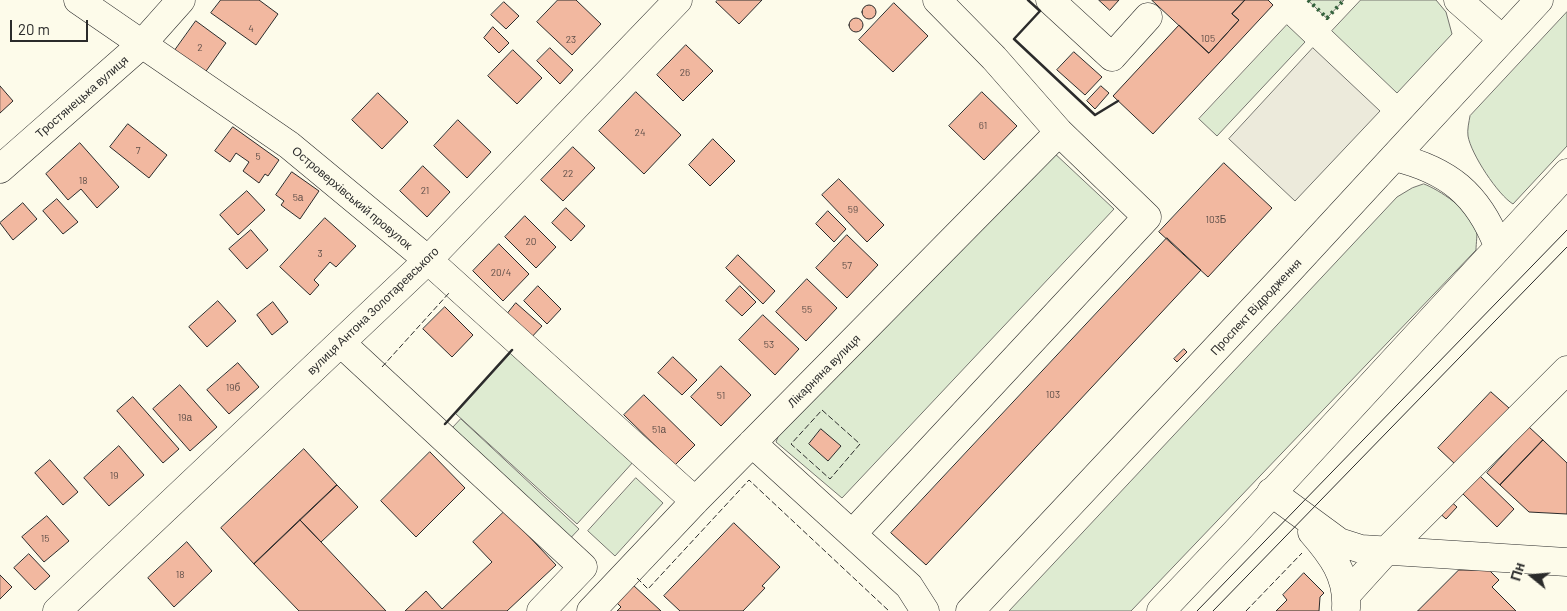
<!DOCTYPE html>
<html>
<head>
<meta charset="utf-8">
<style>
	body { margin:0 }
	#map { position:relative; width:1567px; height:611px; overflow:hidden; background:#fdfbea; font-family:Barlow,sans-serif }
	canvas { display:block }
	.north { position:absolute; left:1507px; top:551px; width:50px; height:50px; -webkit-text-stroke:4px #fdfbea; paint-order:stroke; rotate:287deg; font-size:14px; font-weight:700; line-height:20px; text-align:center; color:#2b2b2b }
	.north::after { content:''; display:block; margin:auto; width:18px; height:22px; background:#2b2b2b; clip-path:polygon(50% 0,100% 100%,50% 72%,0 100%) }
	.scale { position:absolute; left:10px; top:20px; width:78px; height:22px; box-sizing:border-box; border:2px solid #2b2b2b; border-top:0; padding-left:6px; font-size:15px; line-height:18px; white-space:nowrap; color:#2b2b2b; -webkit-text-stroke:4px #fdfbea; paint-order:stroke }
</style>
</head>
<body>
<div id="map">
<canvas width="1567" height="611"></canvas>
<div class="north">Пн</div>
<div class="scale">20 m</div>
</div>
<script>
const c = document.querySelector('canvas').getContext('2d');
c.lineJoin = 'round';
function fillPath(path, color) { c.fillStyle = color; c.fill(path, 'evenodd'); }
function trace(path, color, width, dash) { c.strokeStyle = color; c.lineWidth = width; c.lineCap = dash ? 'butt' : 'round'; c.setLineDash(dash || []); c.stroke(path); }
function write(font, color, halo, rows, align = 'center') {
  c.font = font + ' Barlow,sans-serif'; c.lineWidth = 4; c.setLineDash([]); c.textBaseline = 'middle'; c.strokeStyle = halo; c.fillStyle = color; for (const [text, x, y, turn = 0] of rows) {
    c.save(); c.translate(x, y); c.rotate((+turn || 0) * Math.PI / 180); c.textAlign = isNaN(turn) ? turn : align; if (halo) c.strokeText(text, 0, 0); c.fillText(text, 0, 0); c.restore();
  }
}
const green = new Path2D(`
	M1308,0H1344L1327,18Z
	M1361,0H1436L1446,12L1452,34L1397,93L1332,31Z
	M1567,12V146L1513,204C1498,195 1471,154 1468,136C1467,130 1469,122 1470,116Z
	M1287,25L1305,42L1217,136L1199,119Z
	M1052,151L1114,209L842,498L776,442L783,424Z
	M1424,184C1440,190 1469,210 1476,227C1478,233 1476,243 1476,250L1131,611H1009L1397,197L1412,188Z
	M514,350L634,461L577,524L456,414Z
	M461,419L579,529L564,545L446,435Z
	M636,478L663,503L615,556L588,531Z`);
fillPath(green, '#deebd1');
trace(green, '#74746e', 1);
const parking = new Path2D(`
	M1313,48L1380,111L1295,201L1229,139Z`);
fillPath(parking, '#eceadb');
trace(parking, '#74746e', 1);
const building = new Path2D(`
	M221,0H259L278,14L256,45L211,13Z
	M558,0H576L601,24L572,55L537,22Z
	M718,0H762L739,24L716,2Z
	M1099,0H1119L1110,10Z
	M1152,0H1245L1232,14L1239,20L1209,53Z
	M1245,0H1268L1273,5L1153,134L1113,96L1179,25L1209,53L1239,20L1232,14Z
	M504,2L519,16L506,29L491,15Z
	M894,3L928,36L893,72L859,40Z
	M862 12a7 7 0 1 1 14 0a7 7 0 1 1-14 0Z
	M849 25a7 7 0 1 1 14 0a7 7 0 1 1-14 0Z
	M196,21L226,43L204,74L173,53Z
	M493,27L509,43L499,53L484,38Z
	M686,45L713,71L683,101L657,75Z
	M550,48L573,70L560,84L537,61Z
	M513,50L542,78L517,104L488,76Z
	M1074,52L1102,77L1085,95L1057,70Z
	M0,86L13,101L0,113Z
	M1101,86L1109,93L1095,109L1087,101Z
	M636,92L681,135L644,174L599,131Z
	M982,92L1017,126L984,160L949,126Z
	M378,93L408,122L382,149L352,120Z
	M458,120L491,152L467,178L434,146Z
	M128,124L167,155L149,178L110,147Z
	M233,127L279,160L268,176L265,174L259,183L243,171L249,162L236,153L230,162L215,151Z
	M713,139L735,161L710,186L689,165Z
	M80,143L119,187L97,208L81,189L68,200L46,174Z
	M573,147L595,168L563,201L541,180Z
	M1224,163L1272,208L1208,277L1159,232Z
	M423,166L450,192L427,217L400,191Z
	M292,172L319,191L300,219L281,205L284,201L276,195Z
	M839,179L884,225L867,242L822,195Z
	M247,191L265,210L238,235L220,215Z
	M57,199L78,222L63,234L43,211Z
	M23,203L37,219L13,240L0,223Z
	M566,208L585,226L571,241L552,223Z
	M828,211L846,229L834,242L816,224Z
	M525,216L556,247L536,268L505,237Z
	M325,218L356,246L336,267L330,262L314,280L319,285L310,295L280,267Z
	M251,230L268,250L247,269L229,249Z
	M847,235L878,265L847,298L816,268Z
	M1167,238L1201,270L926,565L891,533Z
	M499,244L529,274L503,301L473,271Z
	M738,255L775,291L763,304L726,268Z
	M807,279L837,308L806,341L776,312Z
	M538,286L561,309L547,324L524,301Z
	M740,286L756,302L742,316L726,301Z
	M218,301L236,321L207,347L189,327Z
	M273,302L288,322L272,335L257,315Z
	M516,303L542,326L529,340L504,318Z
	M445,307L473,335L452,357L423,329Z
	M763,315L799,349L775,375L739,340Z
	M1184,349L1187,352L1177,362L1174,359Z
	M673,357L697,380L682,395L658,373Z
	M238,363L259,387L229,414L207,390Z
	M721,366L751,395L721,426L691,397Z
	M180,385L217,427L190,451L153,409Z
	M1491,392L1509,408L1456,465L1438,448Z
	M644,395L695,445L675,465L624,415Z
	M133,397L179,449L163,463L117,411Z
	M1529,427L1543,440L1500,485L1487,473Z
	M821,429L841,446L828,461L809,444Z
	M1543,440L1567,463V514L1529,512L1500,485Z
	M119,446L144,475L109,506L84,478Z
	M304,449L337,485L254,564L221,528Z
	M430,452L465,488L416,537L381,501Z
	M50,460L78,492L63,505L35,473Z
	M1479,475L1514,509L1497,527L1462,493Z
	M337,485L358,507L321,542L300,520Z
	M1445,496L1457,507L1446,519L1434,508Z
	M505,511L556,565L507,611H405L426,591L442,609L492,562L473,542Z
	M47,516L69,541L44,562L22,537Z
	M300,520L321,542L386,611H299L254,564Z
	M734,523L780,567L762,586L765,588L743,611H680L664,596Z
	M187,542L212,571L174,607L148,578Z
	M29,554L50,576L35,590L14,568Z
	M1459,570H1489L1499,580L1492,587L1516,611H1418Z
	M1304,573L1324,593L1320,597L1319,611H1276L1287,600L1283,595Z
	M0,575L12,587L0,599Z
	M633,585L661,611H617L621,607L617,603Z`);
fillPath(building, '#f2b8a0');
trace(building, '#2b2b2b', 1);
const minor = new Path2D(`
	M78,0L289,145L428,260L695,501
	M1050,0L1112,57L1148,17
	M1458,0L1502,39
	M0,169L141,45L181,0
	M341,343L583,567L541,611
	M752,443L909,586L925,611
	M1271,492L1339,542L1361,549L1567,562
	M1312,532C1332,555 1348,576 1346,608
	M853,533L1147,217L1059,132L994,58L937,0
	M1347,594L1386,551L1567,370
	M57,611L428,260L678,0
	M591,611L695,501L1059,132`);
const major = new Path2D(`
	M1394,157C1448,170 1478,194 1498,246
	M970,611L1287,273L1539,0
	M1161,611L1235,533L1567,173`);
trace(minor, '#2b2b2b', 29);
trace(major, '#2b2b2b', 29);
trace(minor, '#fdfbea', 28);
trace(major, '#fdfbea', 28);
trace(new Path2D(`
	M1197,611L1567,230
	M1213,611L1567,247`), '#2b2b2b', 1);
trace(new Path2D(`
	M1308,0L1327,18L1344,0`), '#34623c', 4, [2.5, 4]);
trace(new Path2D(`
	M382,367L449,293
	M822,410L860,444L830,479L791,444Z
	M637,578L648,589L749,480L889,611
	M1246,611L1302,553`), '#2b2b2b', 1, [6, 2.5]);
trace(new Path2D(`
	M1028,0L1040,11L1014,39L1095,115L1118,101
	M445,424L512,350`), '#2b2b2b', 2.5);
write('10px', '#5d4e48', null, [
	["4",251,29],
	["105",1208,39],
	["23",571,40],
	["2",200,48],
	["26",685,73],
	["61",983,126],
	["24",640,133],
	["7",138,151],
	["5",258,157],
	["22",568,174],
	["18",83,181],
	["21",425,191],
	["5а",298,198],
	["59",853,210],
	["103Б",1216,220],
	["20",531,242],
	["3",320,254],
	["57",847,266],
	["20/4",501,273],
	["55",807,310],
	["53",769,345],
	["19б",233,388],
	["103",1053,395],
	["51",721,396],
	["19а",185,418],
	["51а",659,430],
	["19",114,476],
	["15",45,539],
	["18",180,575]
]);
write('12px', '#2b2b2b', '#fdfbea', [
	["Тростянецька вулиця",82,97,-41],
	["Островерхівський провулок",352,198,40],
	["Проспект Відродження",1256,307,-47],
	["вулиця Антона Золотаревського",373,311,-44],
	["Лікарняна вулиця",824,371,-45]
]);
</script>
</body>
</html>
